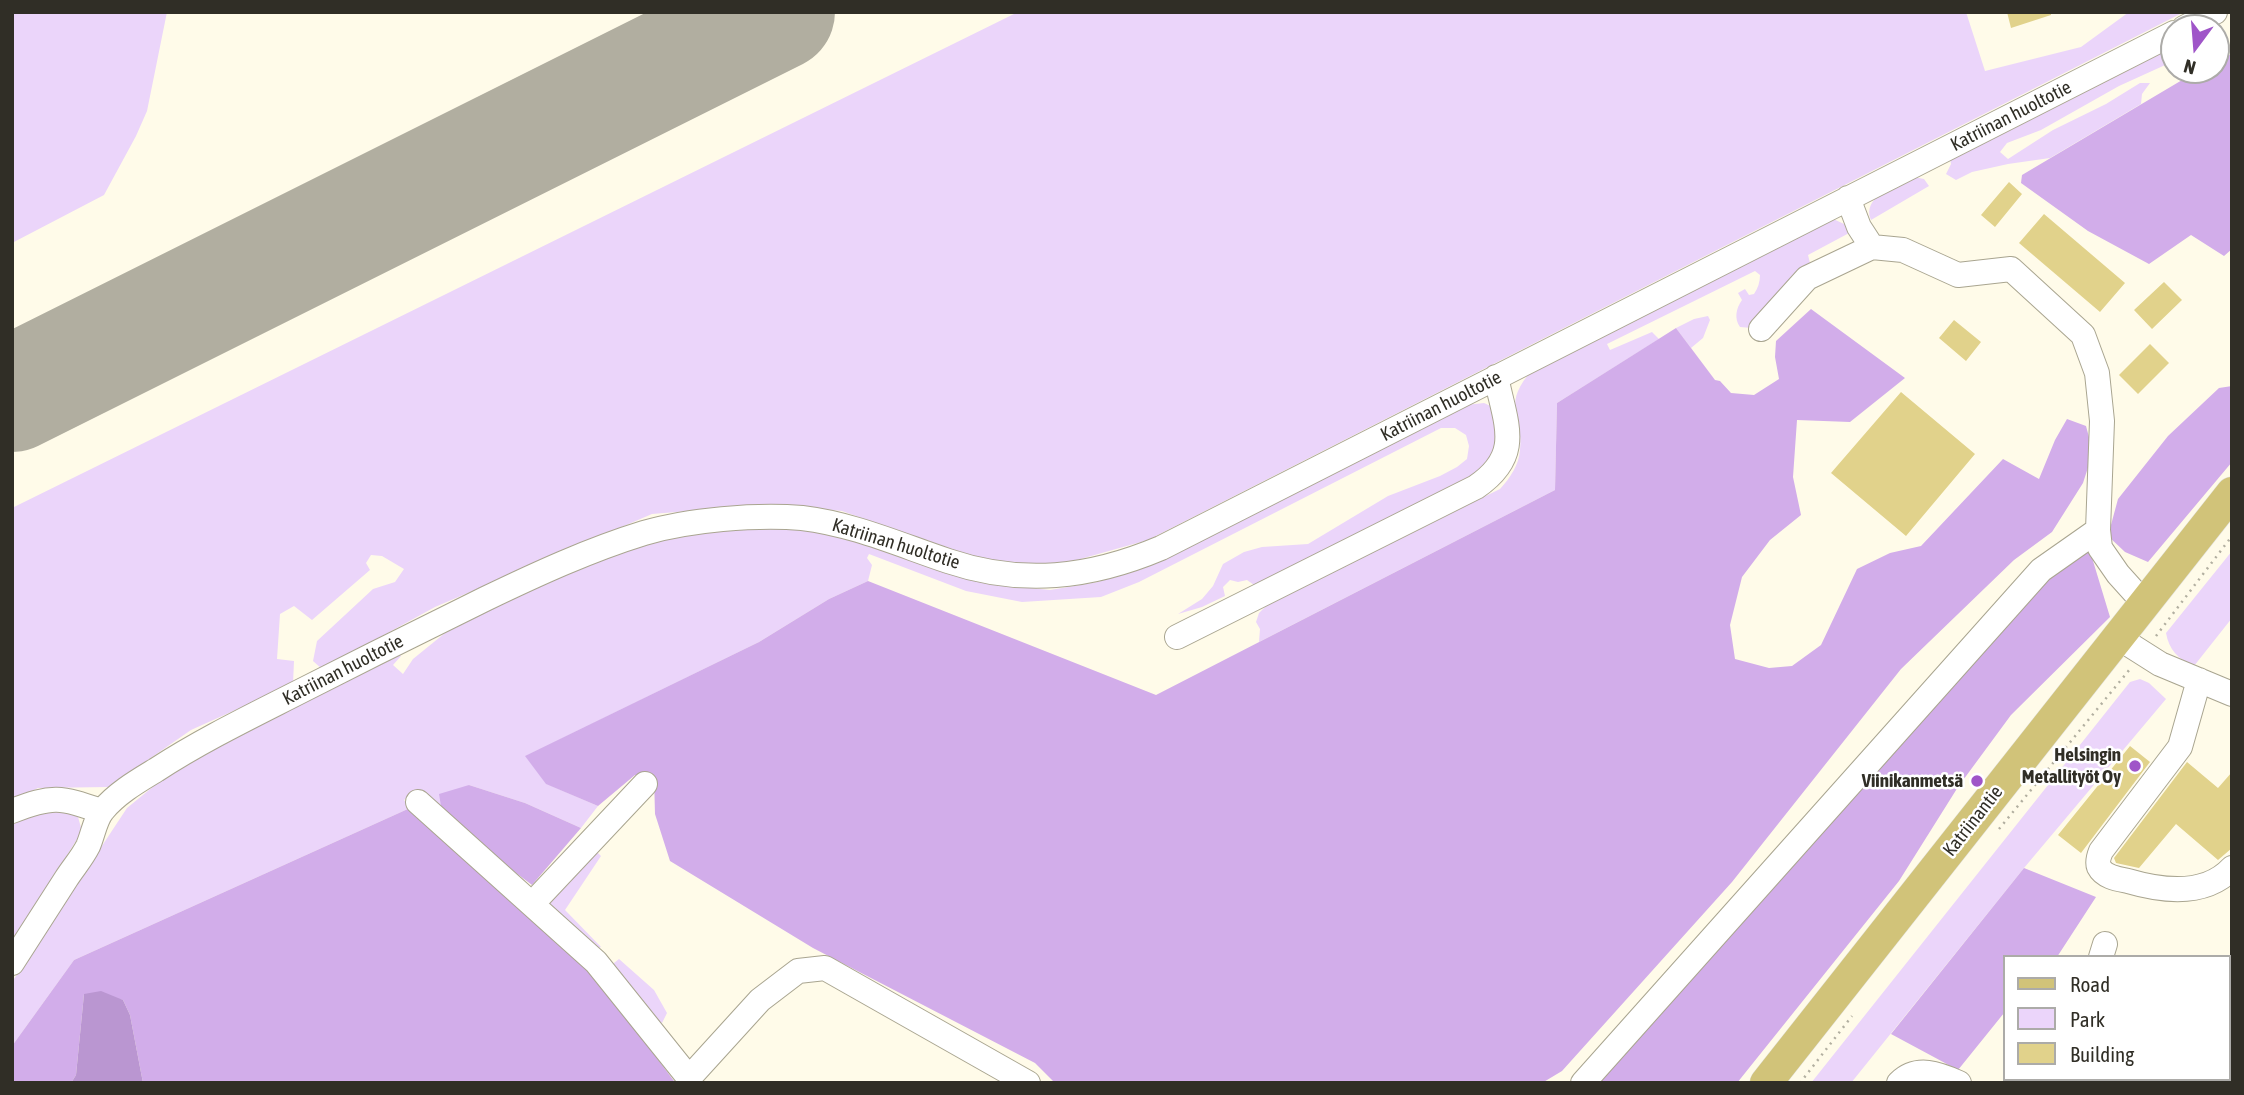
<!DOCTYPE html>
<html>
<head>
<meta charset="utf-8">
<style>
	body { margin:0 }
	#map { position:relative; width:2244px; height:1095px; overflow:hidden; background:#fffbe9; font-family:"Asap Condensed",sans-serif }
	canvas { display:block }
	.frame { position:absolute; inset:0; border:14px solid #302e26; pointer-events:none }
	.legend { position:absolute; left:2003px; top:955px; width:228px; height:126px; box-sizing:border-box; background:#fff; border:2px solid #acaba8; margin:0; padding:9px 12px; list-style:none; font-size:21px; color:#302e26 }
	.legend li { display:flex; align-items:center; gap:14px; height:35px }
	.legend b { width:35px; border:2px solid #acaba8 }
	.north { position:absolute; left:2160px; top:14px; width:70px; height:70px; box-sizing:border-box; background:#fff; border:2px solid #acaba8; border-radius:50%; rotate:196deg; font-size:19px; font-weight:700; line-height:28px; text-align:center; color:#302e26 }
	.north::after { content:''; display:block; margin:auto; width:24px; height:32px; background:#9f55c8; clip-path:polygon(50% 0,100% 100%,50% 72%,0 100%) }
</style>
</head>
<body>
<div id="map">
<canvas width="2244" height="1095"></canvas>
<div class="frame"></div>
<ul class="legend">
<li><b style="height:9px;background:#d1c379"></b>Road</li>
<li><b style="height:19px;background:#ebd5fa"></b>Park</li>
<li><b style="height:19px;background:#e1d28b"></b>Building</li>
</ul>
<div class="north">N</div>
</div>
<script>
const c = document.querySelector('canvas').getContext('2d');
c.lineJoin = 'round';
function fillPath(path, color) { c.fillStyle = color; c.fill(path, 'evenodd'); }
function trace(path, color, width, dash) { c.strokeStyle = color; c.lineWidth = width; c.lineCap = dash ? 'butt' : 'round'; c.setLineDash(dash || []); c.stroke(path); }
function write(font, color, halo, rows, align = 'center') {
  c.font = font + ' "Asap Condensed",sans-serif'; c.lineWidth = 5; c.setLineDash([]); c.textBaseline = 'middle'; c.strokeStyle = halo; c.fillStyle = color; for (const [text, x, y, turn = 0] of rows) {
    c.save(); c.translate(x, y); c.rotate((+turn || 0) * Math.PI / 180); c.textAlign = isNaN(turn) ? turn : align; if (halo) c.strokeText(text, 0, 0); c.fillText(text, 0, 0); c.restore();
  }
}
fillPath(new Path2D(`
	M12,12H167L147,111L136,136L104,195L12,243Z
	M1018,12H1966L1985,71L2081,47L2129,12H2184L1148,540L1059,565L991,562L929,542L842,511L775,504L652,514L435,607L322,669L313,661L317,641L373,589L395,582L404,569L382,556L371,555L366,563L370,570L312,620L294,606L280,614L277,659L294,661L293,684L191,730L109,787L38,788L12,801V508Z
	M2174,45V61L2119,86L2041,130L2007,143L2000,152L2008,159L2053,130L2106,104L2140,83H2150L2142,94L2141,104L2050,158L2008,164L1972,172L1956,180L1946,174L1951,164L1950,158Z
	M1914,177L1924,179L1929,186L1871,220C1861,196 1897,186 1914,177Z
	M1829,217L1844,224L1851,232L1808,255L1811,267L1752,328L1740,327C1734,319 1736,308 1742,300L1738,293L1745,289L1749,295L1754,294C1758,288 1760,282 1760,275L1755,271L1607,344L1610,350L1652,332L1659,339L1557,403L1555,490L1259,642L1260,629L1256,622L1259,613L1271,601L1500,489C1510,478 1519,465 1520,450C1524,419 1502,407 1528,375Z
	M1708,316L1710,320L1703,338L1691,348L1676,328L1694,319Z
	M1484,403L1495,408L1502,440L1486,471L1254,585L1247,580L1238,582L1230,580L1223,587L1225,596L1202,607L1178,614L1202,599L1213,586L1223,564L1244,552L1262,547L1308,544L1388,496L1440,476L1457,467L1467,459L1469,446L1466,435L1455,428H1441L1139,582L1101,597L1022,602L966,591L869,554L867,558L872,565L868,581L829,599L759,642L526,756L547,784L598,806L581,828L525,803L469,785L443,818L413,793L404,800L410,808L74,960L12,1046V982L127,808L160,781L221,745L400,655L401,656L393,665L403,674L413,659L445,633L483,613L614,553L661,540L703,533L748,528H796L834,535L1012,586L1050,590L1098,582L1130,571L1466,405Z
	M2232,551V618L2194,666C2178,659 2169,650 2166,633Z
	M2140,679L2149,683L2166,699L2024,868L1851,1083H1811L2130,682Z
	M38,812H68L78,817L82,831L12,945V825Z
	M594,849L601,856L565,910L601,947L592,951L544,902Z
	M619,959L654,990L667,1013L662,1023L648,1016L612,972L614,963Z`), '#ebd5fa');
fillPath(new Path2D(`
	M2232,54V249L2224,256L2191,235L2149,264L2088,231L2021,183L2022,175L2199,70H2216V61Z
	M1811,309L1905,378L1850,422L1797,420L1793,477L1801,515L1770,540L1742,577L1730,625L1735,659L1769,668L1792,666L1821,645L1857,569L1890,553L1921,546L2003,459L2039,479L2055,440L2067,419L2086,426L2093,452L2083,483L2052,532L2014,560L1901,669L1732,882L1562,1071L1542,1083H1055L1035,1063L813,948L670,861L655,814L654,776L635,775L598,806L546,784L525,756L759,642L829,599L868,581L1156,695L1555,490L1557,403L1676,328L1715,380L1720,381L1731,393L1754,395L1779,379L1775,357L1776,341Z
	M2232,386V462L2148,562L2125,552L2108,536L2118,499L2168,436L2219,388Z
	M2090,551L2110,617L2011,715L1958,787L1899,881L1737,1083H1588L2049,577Z
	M469,785L525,803L581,828L532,885L443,818L439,794Z
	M410,808L583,959L674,1081L673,1083H143L130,1015L123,1000L84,994L76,1075L71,1083H12V1046L74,960Z
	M2024,868L2096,897L2057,957H2004V1013L1958,1070L1891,1034Z`), '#d2adea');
fillPath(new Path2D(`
	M101,991L123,1000L130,1015L143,1083H71L76,1075L84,994Z`), '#ba96d1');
trace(new Path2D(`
	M691,55L765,12`), '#b1aea0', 46);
trace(new Path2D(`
	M12,394L777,12`), '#b1aea0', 116);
fillPath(new Path2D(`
	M2007,12H2051V15L2011,28Z
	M2009,182L2022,194L1995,227L1981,215Z
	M2044,214L2125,283L2100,312L2019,243Z
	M2164,282L2182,300L2152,329L2134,310Z
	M1954,320L1981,342L1966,361L1939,338Z
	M2150,344L2169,363L2138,394L2119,375Z
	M1901,392L1975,454L1906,536L1831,473Z
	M2130,746L2150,762L2081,853L2058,835Z
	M2187,762L2218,788L2232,772V848L2218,860L2176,824L2139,868L2116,863L2114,858Z`), '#e1d28b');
const minor = new Path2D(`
	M2184,28L2215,12
	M1848,198L1859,227L1872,247
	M1761,329L1807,278L1872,247L1903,250L1958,275L2011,269L2083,335L2097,373L2102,421L2098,530L2100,548L2118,574L2145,604
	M1177,637L1476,487C1523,455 1506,425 1496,377
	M2119,638L2160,664L2232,694
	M2199,680L2180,747L2101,851C2099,856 2097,862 2099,867C2104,877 2118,879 2128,881C2162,891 2205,897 2232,868
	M418,802L596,962L689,1078L760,1000L798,971L825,968L1028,1083
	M12,811C53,795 60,797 101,811
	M532,904L645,784
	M2101,957L2105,944
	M12,963C30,935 48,907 66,879C73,868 82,858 88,846C93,835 95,819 103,810C117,793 138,781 156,770C202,740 252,716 301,691C362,660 424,629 485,599C537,574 589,550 644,533C688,520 756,514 802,518C853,524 900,545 948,561C1022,586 1090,578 1161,548L2174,33
	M2228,1005L2232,1006
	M1583,1083L2041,570L2098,530
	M1899,1083C1917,1065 1939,1074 1959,1083
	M2143,1083L2144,1079`);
const major = new Path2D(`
	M1766,1083L2232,493`);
trace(minor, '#a9a590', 26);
trace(major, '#e2e2e1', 33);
trace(new Path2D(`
	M2156,636L2232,536
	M1999,829L2130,669
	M1800,1083L1852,1016`), '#b2afa0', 2.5, [2, 5]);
trace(minor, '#fff', 24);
trace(major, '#d1c379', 32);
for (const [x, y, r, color] of [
	[2135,766,7,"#9f55c8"],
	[1977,781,7,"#9f55c8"]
]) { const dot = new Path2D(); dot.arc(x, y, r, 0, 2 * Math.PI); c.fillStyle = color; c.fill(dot); trace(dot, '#fff', 2.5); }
write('19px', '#302e26', '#fff', [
	["Katriinan huoltotie",2011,116,-27],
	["Katriinan huoltotie",1441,406,-27],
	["Katriinan huoltotie",896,544,17],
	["Katriinan huoltotie",343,670,-27],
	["Katriinantie",1973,821,-52]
]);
write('bold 19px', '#302e26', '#fff', [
	["Helsingin",2121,755],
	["Metallityöt Oy",2121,777],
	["Viinikanmetsä",1963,781]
], 'right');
</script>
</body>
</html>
